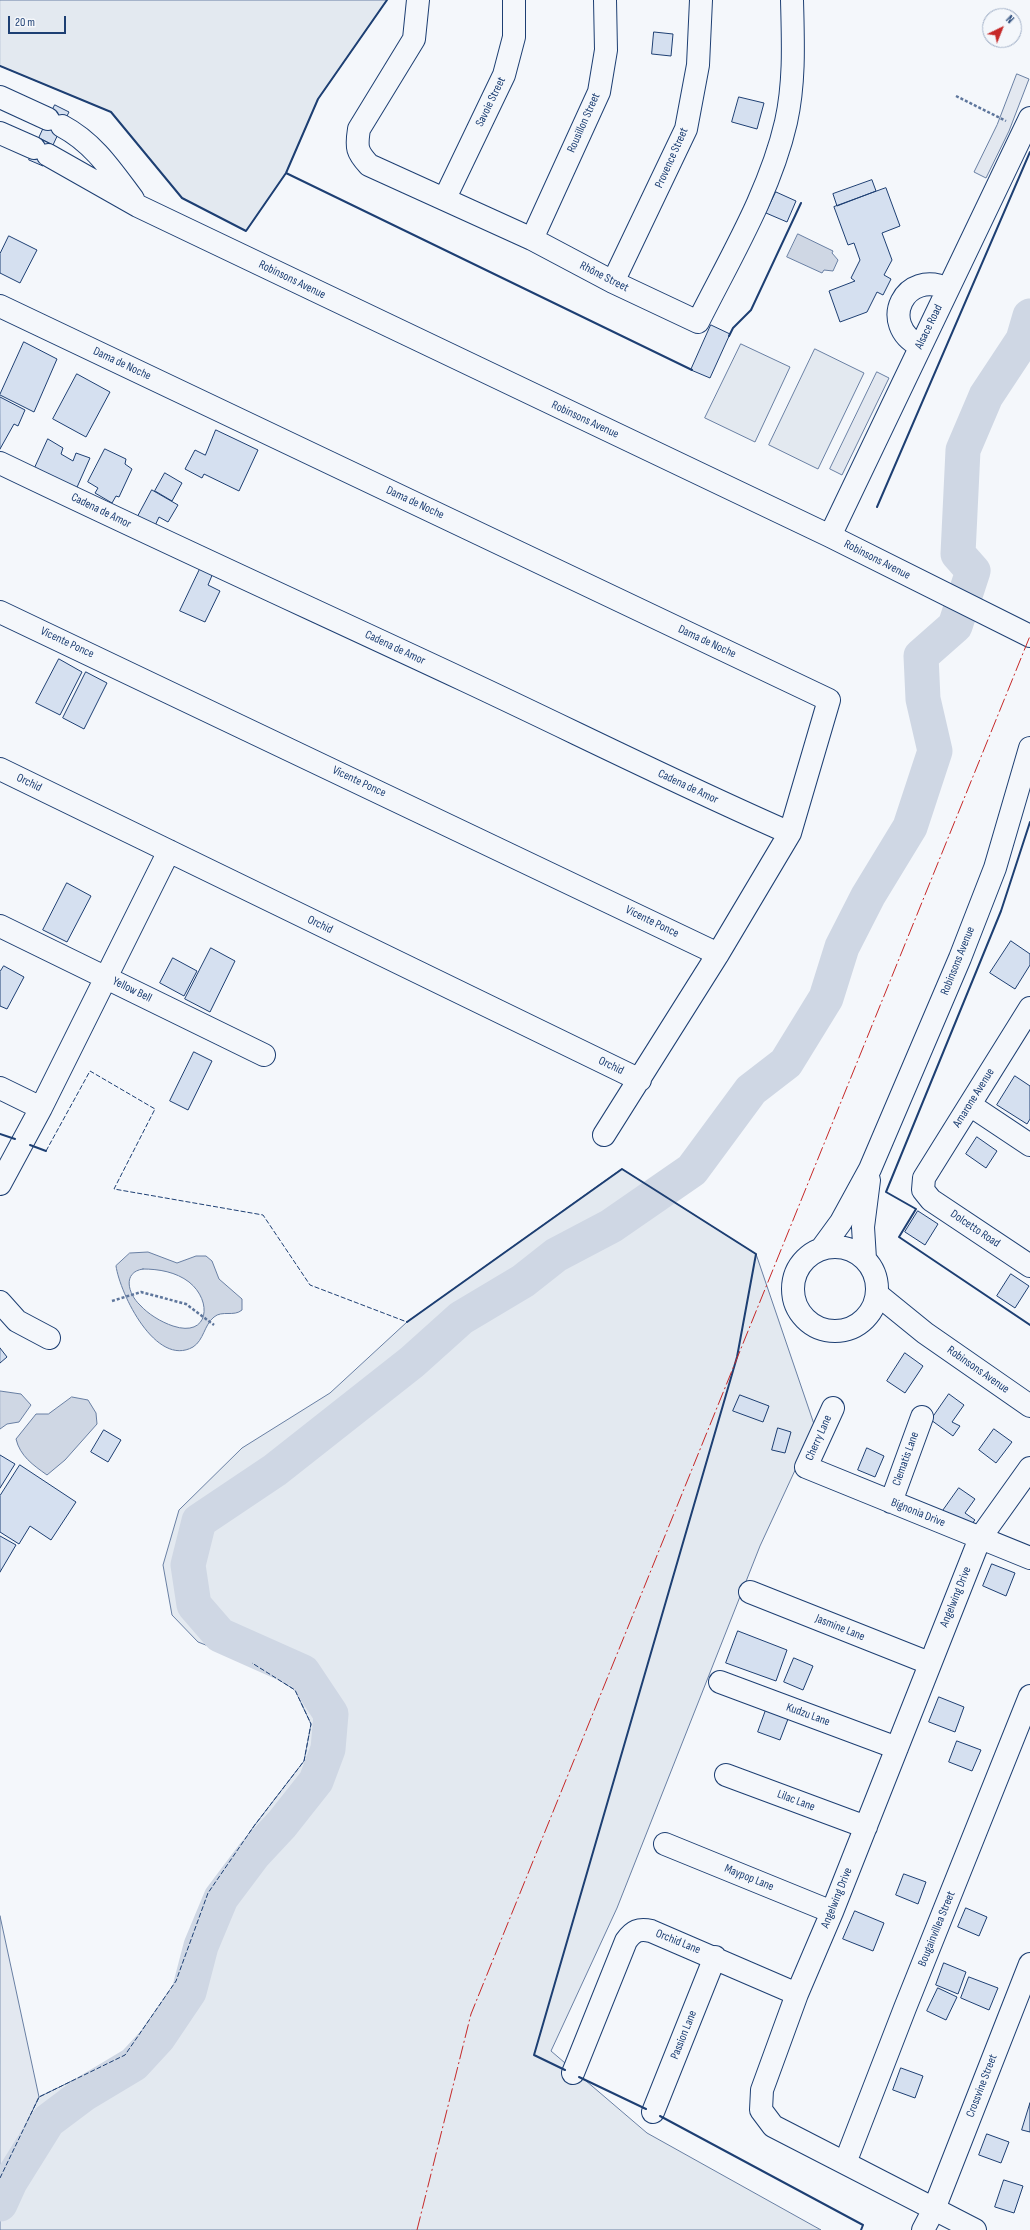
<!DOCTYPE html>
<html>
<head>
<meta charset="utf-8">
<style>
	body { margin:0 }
	#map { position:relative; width:1030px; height:2230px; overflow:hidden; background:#f4f7fb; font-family:"Sofia Sans Condensed",sans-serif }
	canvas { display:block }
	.north { position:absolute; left:982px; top:8px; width:40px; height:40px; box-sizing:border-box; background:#f4f7fb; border:1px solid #9eadc5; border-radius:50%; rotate:43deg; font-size:11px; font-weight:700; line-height:16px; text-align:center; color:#1d3f73 }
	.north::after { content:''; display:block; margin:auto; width:14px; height:18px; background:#c62828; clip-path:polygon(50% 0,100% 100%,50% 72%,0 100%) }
	.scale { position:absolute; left:8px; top:16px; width:58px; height:18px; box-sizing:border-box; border:2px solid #1d3f73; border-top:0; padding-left:5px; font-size:12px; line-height:14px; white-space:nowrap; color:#1d3f73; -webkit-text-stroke:3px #f4f7fb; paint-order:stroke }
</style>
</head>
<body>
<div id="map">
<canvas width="1030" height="2230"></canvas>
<div class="north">N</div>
<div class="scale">20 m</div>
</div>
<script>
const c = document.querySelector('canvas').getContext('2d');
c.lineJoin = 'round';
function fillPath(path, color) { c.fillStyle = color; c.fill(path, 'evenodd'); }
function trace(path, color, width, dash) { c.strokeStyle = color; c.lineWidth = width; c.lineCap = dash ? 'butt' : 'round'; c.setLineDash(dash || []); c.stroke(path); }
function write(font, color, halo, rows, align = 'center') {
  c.font = font + ' "Sofia Sans Condensed",sans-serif'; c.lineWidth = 3; c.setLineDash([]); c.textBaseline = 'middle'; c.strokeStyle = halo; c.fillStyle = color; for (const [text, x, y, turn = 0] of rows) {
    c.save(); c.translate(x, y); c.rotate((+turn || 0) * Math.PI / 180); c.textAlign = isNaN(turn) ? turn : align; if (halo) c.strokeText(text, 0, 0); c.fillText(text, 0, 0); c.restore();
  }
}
const green = new Path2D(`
	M0,0H387L318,99L286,173L246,231L182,198L111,112L0,66Z
	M741,344L790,367L755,442L705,418Z
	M815,349L864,373L818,469L769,445Z
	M622,1169L756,1254L815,1427L760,1546L617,1908L551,2051L647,2133L821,2230H0V2178L39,2097L125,2055L176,1981L208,1893L254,1826L304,1761L311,1724L295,1690L252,1663L198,1642L172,1615L163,1565L179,1510L242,1448L330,1393L407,1322Z`);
fillPath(green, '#e3e9f0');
trace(green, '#687fa3', 1);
const parking = new Path2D(`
	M1017,74L1029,79L1009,131L986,178L974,172L997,125Z
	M877,372L889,378L842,475L830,469Z
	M0,1916L39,2097L0,2178Z`);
fillPath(parking, '#e3e8f0');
trace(parking, '#687fa3', 1);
const water = new Path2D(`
	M798,234L833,251L832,253L838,260L833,271L824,270L822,273L787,257Z
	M130,1253L148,1252L177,1263L196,1256H206L212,1261L219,1279L242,1299V1310C234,1317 222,1310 214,1317C204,1325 204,1340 193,1347C156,1368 120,1294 116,1266ZM143,1269C159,1269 176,1272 189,1282C213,1301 209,1338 173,1326C161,1322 148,1314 140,1305C128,1294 122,1272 143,1269Z
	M0,1391L21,1394L31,1405L19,1422L7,1424L0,1429Z
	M72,1397L88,1400L96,1413L97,1424L65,1460L47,1475C33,1465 20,1456 16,1439L36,1414H48Z`);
fillPath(water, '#cfd7e4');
trace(water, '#687fa3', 1);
trace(new Path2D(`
	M0,2204L10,2182L48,2121L84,2094L134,2064L158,2038L189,1992L201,1946L221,1898L254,1854L282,1824L316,1781L328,1749L331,1714L303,1672L220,1635L194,1605L188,1565L199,1521L275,1470L412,1362L461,1318L523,1281L556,1255L611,1226L692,1170L751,1090L786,1063L826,998L842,947L868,896L910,827L935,751L923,699L921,656L955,626L973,571L958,554L963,450L986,396L1023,340L1030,316`), '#cfd7e4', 35);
const building = new Path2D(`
	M654,32L673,34L671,56L652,54Z
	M739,97L764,103L757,129L732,122Z
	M55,105L69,112L59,132L45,125Z
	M45,125L59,132L53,145L39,138Z
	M39,138L53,145L43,166L29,160Z
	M872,180L876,191L837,206L833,194Z
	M886,188L900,226L882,233L892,260L884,275L891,279L883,295L877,292L867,312L840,322L829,291L855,281L851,278L860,260L854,243L848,245L834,207Z
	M776,192L796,201L787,222L766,213Z
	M9,236L37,250L20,283L0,273V254Z
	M711,325L730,334L710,378L691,370Z
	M24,342L57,359L34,412L0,395Z
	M77,374L110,392L86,437L53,419Z
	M0,397L25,410L18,426L14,424L0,449Z
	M216,430L258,450L239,491L204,474L202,478L185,469L195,450L205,455Z
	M48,439L63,448L61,454L73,461L76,453L90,458L74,494L33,472Z
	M105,449L126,459L125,464L132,469L119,497L116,496L112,503L95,493L98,488L88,482Z
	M165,473L182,483L172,501L155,491Z
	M152,490L178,505L168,522L159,517L153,530L136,520Z
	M200,569L213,573L208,585L220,591L205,622L180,611Z
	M59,659L82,672L60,715L36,703Z
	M86,672L107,683L84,729L63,718Z
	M67,883L91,896L67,942L43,930Z
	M1011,941L1030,954V965L1015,989L990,973Z
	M211,948L235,961L210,1012L185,999Z
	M173,958L197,971L184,996L160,983Z
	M4,966L24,977L7,1009L0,1006V972Z
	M194,1052L212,1061L188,1110L170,1101Z
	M1015,1076L1030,1086V1119L1027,1124L997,1105Z
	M977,1137L997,1151L986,1168L966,1154Z
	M918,1211L938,1224L925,1245L905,1232Z
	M1011,1274L1029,1286L1015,1308L997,1296Z
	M0,1348L7,1357L0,1363Z
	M905,1353L923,1366L905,1393L887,1381Z
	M949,1394L964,1405L952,1422L960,1426L953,1436L931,1420Z
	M740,1395L769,1406L763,1422L733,1411Z
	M778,1428L791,1432L785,1453L772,1450Z
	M994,1429L1012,1442L996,1463L979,1450Z
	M104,1430L121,1440L108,1462L91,1452Z
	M867,1448L884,1456L875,1477L858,1470Z
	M0,1455L15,1464L0,1488Z
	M20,1465L76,1502L51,1540L30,1526L19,1544L0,1532V1496Z
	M959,1488L975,1499L965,1513L975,1520L969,1527L942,1512Z
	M0,1536L16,1545L0,1572Z
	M992,1564L1015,1573L1006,1596L983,1586Z
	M738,1631L787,1650L776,1681L726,1663Z
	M794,1658L813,1666L803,1690L784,1682Z
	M939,1697L964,1707L955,1732L929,1722Z
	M766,1710L788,1719L780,1740L758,1732Z
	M957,1741L981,1750L972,1771L949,1762Z
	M904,1874L926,1882L918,1904L896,1895Z
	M966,1908L987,1917L979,1936L958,1927Z
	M855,1911L884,1923L873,1951L843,1939Z
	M944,1963L966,1972L958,1994L936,1985Z
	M969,1977L998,1988L989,2010L961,1998Z
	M938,1988L957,1997L946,2020L927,2011Z
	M901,2068L923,2076L915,2098L893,2090Z
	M1030,2103V2132L1022,2130Z
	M987,2134L1009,2142L1001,2163L979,2155Z
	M1004,2180L1023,2186L1014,2213L995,2207Z`);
fillPath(building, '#d5e0f0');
trace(building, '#1d3f73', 1);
const minor = new Path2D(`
	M418,0L414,39L359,129C356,148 357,152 369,165L532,239L613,282L698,322C730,258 770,192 786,122C795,82 793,40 792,0
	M0,97L48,119
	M62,126C94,143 112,171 133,199
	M0,133L34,148
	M48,155L138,206L830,536L1030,636
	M445,198L504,75L514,37V0
	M532,239L599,92L606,50L605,0
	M613,282L686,129L698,65L701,0
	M0,306L829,700L790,833L718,954L604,1135
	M920,346C877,324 905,268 948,289
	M0,463C154,537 310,608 464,680C573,731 680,785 790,833
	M830,536L1030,118
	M0,612L718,954
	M0,769L640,1080
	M0,926L264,1055
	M1030,1008L924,1178L923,1190L931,1200L1030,1266
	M0,1088L41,1108
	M970,1105L1030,1145
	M0,1184L41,1108L169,851
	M793 1289a42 42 0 1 1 84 0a42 42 0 1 1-84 0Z
	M822,1248L841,1222L870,1169L960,958L995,868L1030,748
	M865,1259L863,1227L869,1180
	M877,1294L925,1333L1030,1406
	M0,1302L17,1321L49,1338
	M833,1408L806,1467L1030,1558
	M891,1502L922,1417
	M750,1592L929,1663
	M720,1682L897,1748
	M726,1775L866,1827
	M665,1844L832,1912
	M573,2073L626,1941C633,1931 639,1928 651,1931L797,1994
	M653,2112L715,1957
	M845,2163L905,2008L1030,1696
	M923,2230L934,2209L1030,1964
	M975,2230L773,2126L761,2110L762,2090L797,1994L832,1912L980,1538L1030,1468`);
trace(minor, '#1d3f73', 24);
trace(new Path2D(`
	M956,96L1006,121
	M112,1301L141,1292L186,1304L214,1325`), '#5e769c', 2.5, [3, 2]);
trace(minor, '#f4f7fb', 22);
trace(new Path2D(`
	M46,1151L90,1071L155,1109L114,1189L263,1215L310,1285L407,1322
	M0,2178L39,2097L125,2055L176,1981L208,1893L254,1826L304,1761L311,1724L295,1690L252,1663`), '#1d3f73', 1, [5, 2]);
trace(new Path2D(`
	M0,66L111,112L182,198L246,231L286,173L318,99L387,0
	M286,173L692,370
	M729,336L733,328L751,310L801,203
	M877,507L1030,152
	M1030,822L1001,911L886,1192L916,1209L899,1237L1030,1325
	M0,1134L15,1139
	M30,1145L46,1151
	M407,1322L622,1169L756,1254L737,1357L534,2055L565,2070
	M579,2077L646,2109
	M660,2116L863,2225L861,2230`), '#1d3f73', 2);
trace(new Path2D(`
	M417,2230L471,2014L1030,636`), '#c62828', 1, [14, 3, 2, 3]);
write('12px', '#1d3f73', '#f4f7fb', [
	["Savoie Street",491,102,-64],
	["Rousillon Street",584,123,-66],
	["Provence Street",672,158,-66],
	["Rhône Street",604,277,27],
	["Robinsons Avenue",292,280,26],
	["Alsace Road",929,327,-64],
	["Dama de Noche",122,364,25],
	["Robinsons Avenue",585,420,25],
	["Dama de Noche",415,503,25],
	["Cadena de Amor",101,511,26],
	["Robinsons Avenue",877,560,27],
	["Dama de Noche",707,642,25],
	["Vicente Ponce",67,643,25],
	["Cadena de Amor",395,648,25],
	["Vicente Ponce",359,782,25],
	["Orchid",29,783,26],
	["Cadena de Amor",688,787,25],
	["Vicente Ponce",652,922,26],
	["Orchid",320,925,26],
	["Robinsons Avenue",958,961,-68],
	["Yellow Bell",132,990,26],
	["Orchid",611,1066,26],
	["Amarone Avenue",974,1098,-58],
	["Dolcetto Road",975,1229,34],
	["Robinsons Avenue",978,1370,35],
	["Cherry Lane",819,1438,-66],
	["Clematis Lane",906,1459,-70],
	["Bignonia Drive",918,1513,22],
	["Angelwing Drive",956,1597,-68],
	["Jasmine Lane",840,1628,22],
	["Kudzu Lane",808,1715,20],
	["Lilac Lane",796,1801,21],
	["Maypop Lane",749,1878,22],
	["Angelwing Drive",837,1898,-68],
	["Bougainvillea Street",937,1929,-68],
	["Orchid Lane",678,1942,22],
	["Passion Lane",684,2035,-68],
	["Crossvine Street",982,2086,-69]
]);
</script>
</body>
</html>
